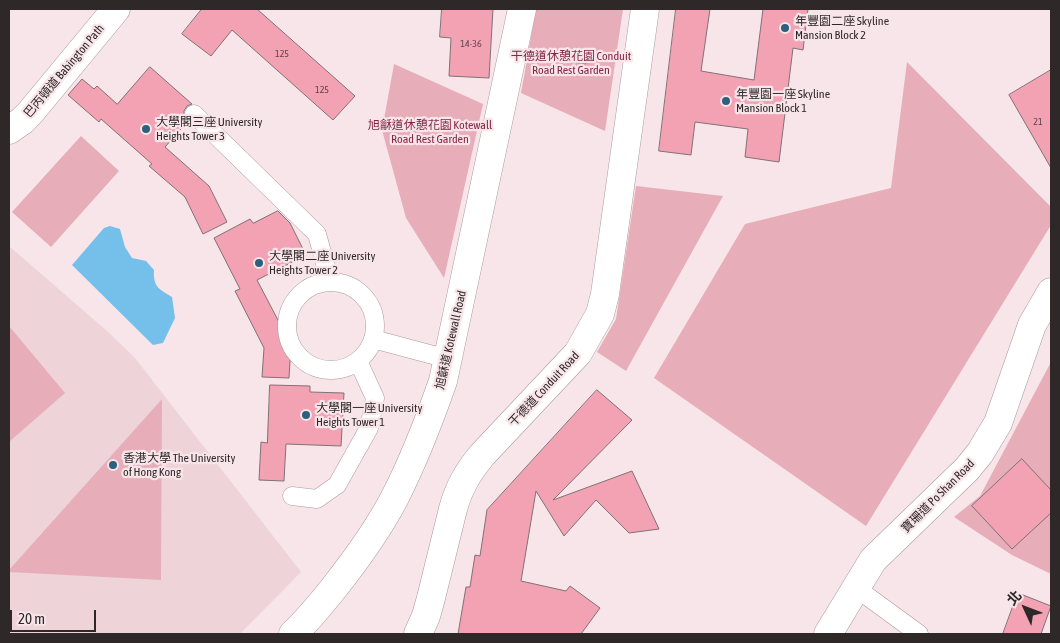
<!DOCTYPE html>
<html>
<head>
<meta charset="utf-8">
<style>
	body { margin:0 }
	#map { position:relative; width:1060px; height:643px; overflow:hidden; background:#f7e5e9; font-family:"Asap Condensed","Noto Sans TC",sans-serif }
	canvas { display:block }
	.frame { position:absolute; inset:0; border:10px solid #2f2829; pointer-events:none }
	.north { position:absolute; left:1000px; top:583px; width:50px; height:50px; -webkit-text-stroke:4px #f7e5e9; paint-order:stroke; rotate:313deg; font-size:14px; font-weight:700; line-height:20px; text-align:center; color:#2f2829 }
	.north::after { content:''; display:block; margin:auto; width:18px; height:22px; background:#2f2829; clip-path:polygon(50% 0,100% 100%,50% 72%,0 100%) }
	.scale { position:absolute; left:10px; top:610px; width:86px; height:22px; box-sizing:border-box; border:2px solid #2f2829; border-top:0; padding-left:6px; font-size:15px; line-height:18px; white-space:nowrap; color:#2f2829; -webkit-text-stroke:4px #f7e5e9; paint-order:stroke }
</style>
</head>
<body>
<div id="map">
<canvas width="1060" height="643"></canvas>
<div class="frame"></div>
<div class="north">北</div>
<div class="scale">20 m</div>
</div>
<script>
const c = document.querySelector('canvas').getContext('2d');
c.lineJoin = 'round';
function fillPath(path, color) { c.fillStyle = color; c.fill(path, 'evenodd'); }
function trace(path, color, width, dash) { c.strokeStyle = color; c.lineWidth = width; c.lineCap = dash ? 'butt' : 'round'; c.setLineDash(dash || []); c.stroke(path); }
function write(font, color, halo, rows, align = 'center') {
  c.font = font + ' "Asap Condensed","Noto Sans TC",sans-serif'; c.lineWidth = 4.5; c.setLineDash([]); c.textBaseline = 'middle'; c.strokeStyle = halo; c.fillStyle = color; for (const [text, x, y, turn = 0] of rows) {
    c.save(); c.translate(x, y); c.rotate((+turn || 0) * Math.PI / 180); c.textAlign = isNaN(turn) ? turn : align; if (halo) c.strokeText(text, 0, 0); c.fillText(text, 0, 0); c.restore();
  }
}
fillPath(new Path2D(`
	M9,246L107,331L135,358L301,572L240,634H9Z`), '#eed4d9');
fillPath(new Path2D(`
	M536,9H623L605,131L521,93Z
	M907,62L1051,207V225L866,526L654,378L745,224L891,188Z
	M394,64L483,104L444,278L406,218L382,130Z
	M81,136L119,171L51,247L12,212Z
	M636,186L723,196L626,371L597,352L616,319Z
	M9,326L65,393L9,442Z
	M1051,362V574L1012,555L954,517L980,496Z
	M162,399L161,580L9,572V570Z`), '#e7adb9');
fillPath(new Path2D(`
	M110,226L120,229L125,247L132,258L146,261L154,270C153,287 159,289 172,297L175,318L163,343L153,345L72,265L104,228Z`), '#75c0eb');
const building = new Path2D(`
	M202,9H257L355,96L333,120L232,30L211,56L182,34Z
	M442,9H493L489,78L449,76L451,38L440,37Z
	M676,9H710L701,71L754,80L763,9H808L803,50L793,48L779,162L745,157L748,129L695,122L691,155L659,151Z
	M150,67L192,104L187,106L184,111V116L187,122L165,147L209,186L227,222L203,234L185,197L149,166L152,164L101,119L99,122L68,95L82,79L94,89L97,86L117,104Z
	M1051,70V168L1009,95Z
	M278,211L290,223L306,255L257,280L291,345L289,378L262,377L264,348L235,291L240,289L214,238L250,219L253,223Z
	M270,385L310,386V392L344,393L341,446L286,444L284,481L259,480L261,442L267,443Z
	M597,390L632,420L553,500L632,471L659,529L629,533L596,500L564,536L536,491L521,581L566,591L570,586L600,608L581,634H458L466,587H470L475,555L480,556L487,510Z
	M1022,459L1051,490V513L1012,549L972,506Z
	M1018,593L1051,606L1041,634H1003Z`);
fillPath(building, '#f2a2b3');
trace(building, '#807174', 1);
const service = new Path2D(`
	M194,114L317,234L330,282
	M287 326a44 44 0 1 1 88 0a44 44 0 1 1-88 0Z
	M373,339L448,359
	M292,496L317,499L337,485L369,428L375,398L358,361
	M856,588L919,634`);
const minor = new Path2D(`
	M9,130L22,121L30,113L116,9
	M828,634L873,560L967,469L980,453L998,423L1032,325L1051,292`);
const tertiary = new Path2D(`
	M293,634C308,620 321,604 333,589C356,560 378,530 395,497C414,460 429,421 443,381L522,9
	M418,634L426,616L431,598L453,509C459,487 468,472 482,455L578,353L600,314L605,294L645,9`);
trace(service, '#aa999c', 19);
trace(minor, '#aa999c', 29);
trace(tertiary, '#aa999c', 29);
trace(service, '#fff', 18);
trace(minor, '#fff', 28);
trace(tertiary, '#fff', 28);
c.fillStyle = '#b77c8e';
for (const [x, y] of [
	[582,57]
]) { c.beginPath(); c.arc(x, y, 8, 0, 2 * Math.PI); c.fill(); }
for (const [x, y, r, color] of [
	[785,28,5,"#2c607c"],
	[726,101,5,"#2c607c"],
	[146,129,5,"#2c607c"],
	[259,263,5,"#2c607c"],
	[306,415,5,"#2c607c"],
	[113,465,5,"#2c607c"]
]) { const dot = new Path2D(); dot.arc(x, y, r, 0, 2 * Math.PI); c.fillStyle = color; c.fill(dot); trace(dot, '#f7e5e9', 2); }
write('10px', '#60464c', null, [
	["14-36",471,44],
	["125",282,54],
	["125",322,90],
	["21",1038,122]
]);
write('12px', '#2f2829', '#f7e5e9', [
	["年豐園二座 Skyline",795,21],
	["Mansion Block 2",795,35],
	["年豐園一座 Skyline",736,94],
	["Mansion Block 1",736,108],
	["大學閣三座 University",156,122],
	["Heights Tower 3",156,136],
	["大學閣二座 University",269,256],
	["Heights Tower 2",269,270],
	["大學閣一座 University",316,408],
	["Heights Tower 1",316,422],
	["香港大學 The University",123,458],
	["of Hong Kong",123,472]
], 'left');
write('12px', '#832744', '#f7e5e9', [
	["干德道休憩花園 Conduit",571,56],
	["Road Rest Garden",571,70],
	["旭龢道休憩花園 Kotewall",430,125],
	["Road Rest Garden",430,139]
]);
write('12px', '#2f2829', '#f7e5e9', [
	["巴丙頓道 Babington Path",64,71,-50],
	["旭龢道 Kotewall Road",451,340,-77],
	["干德道 Conduit Road",544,389,-47],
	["寶珊道 Po Shan Road",938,496,-45]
]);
</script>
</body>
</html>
